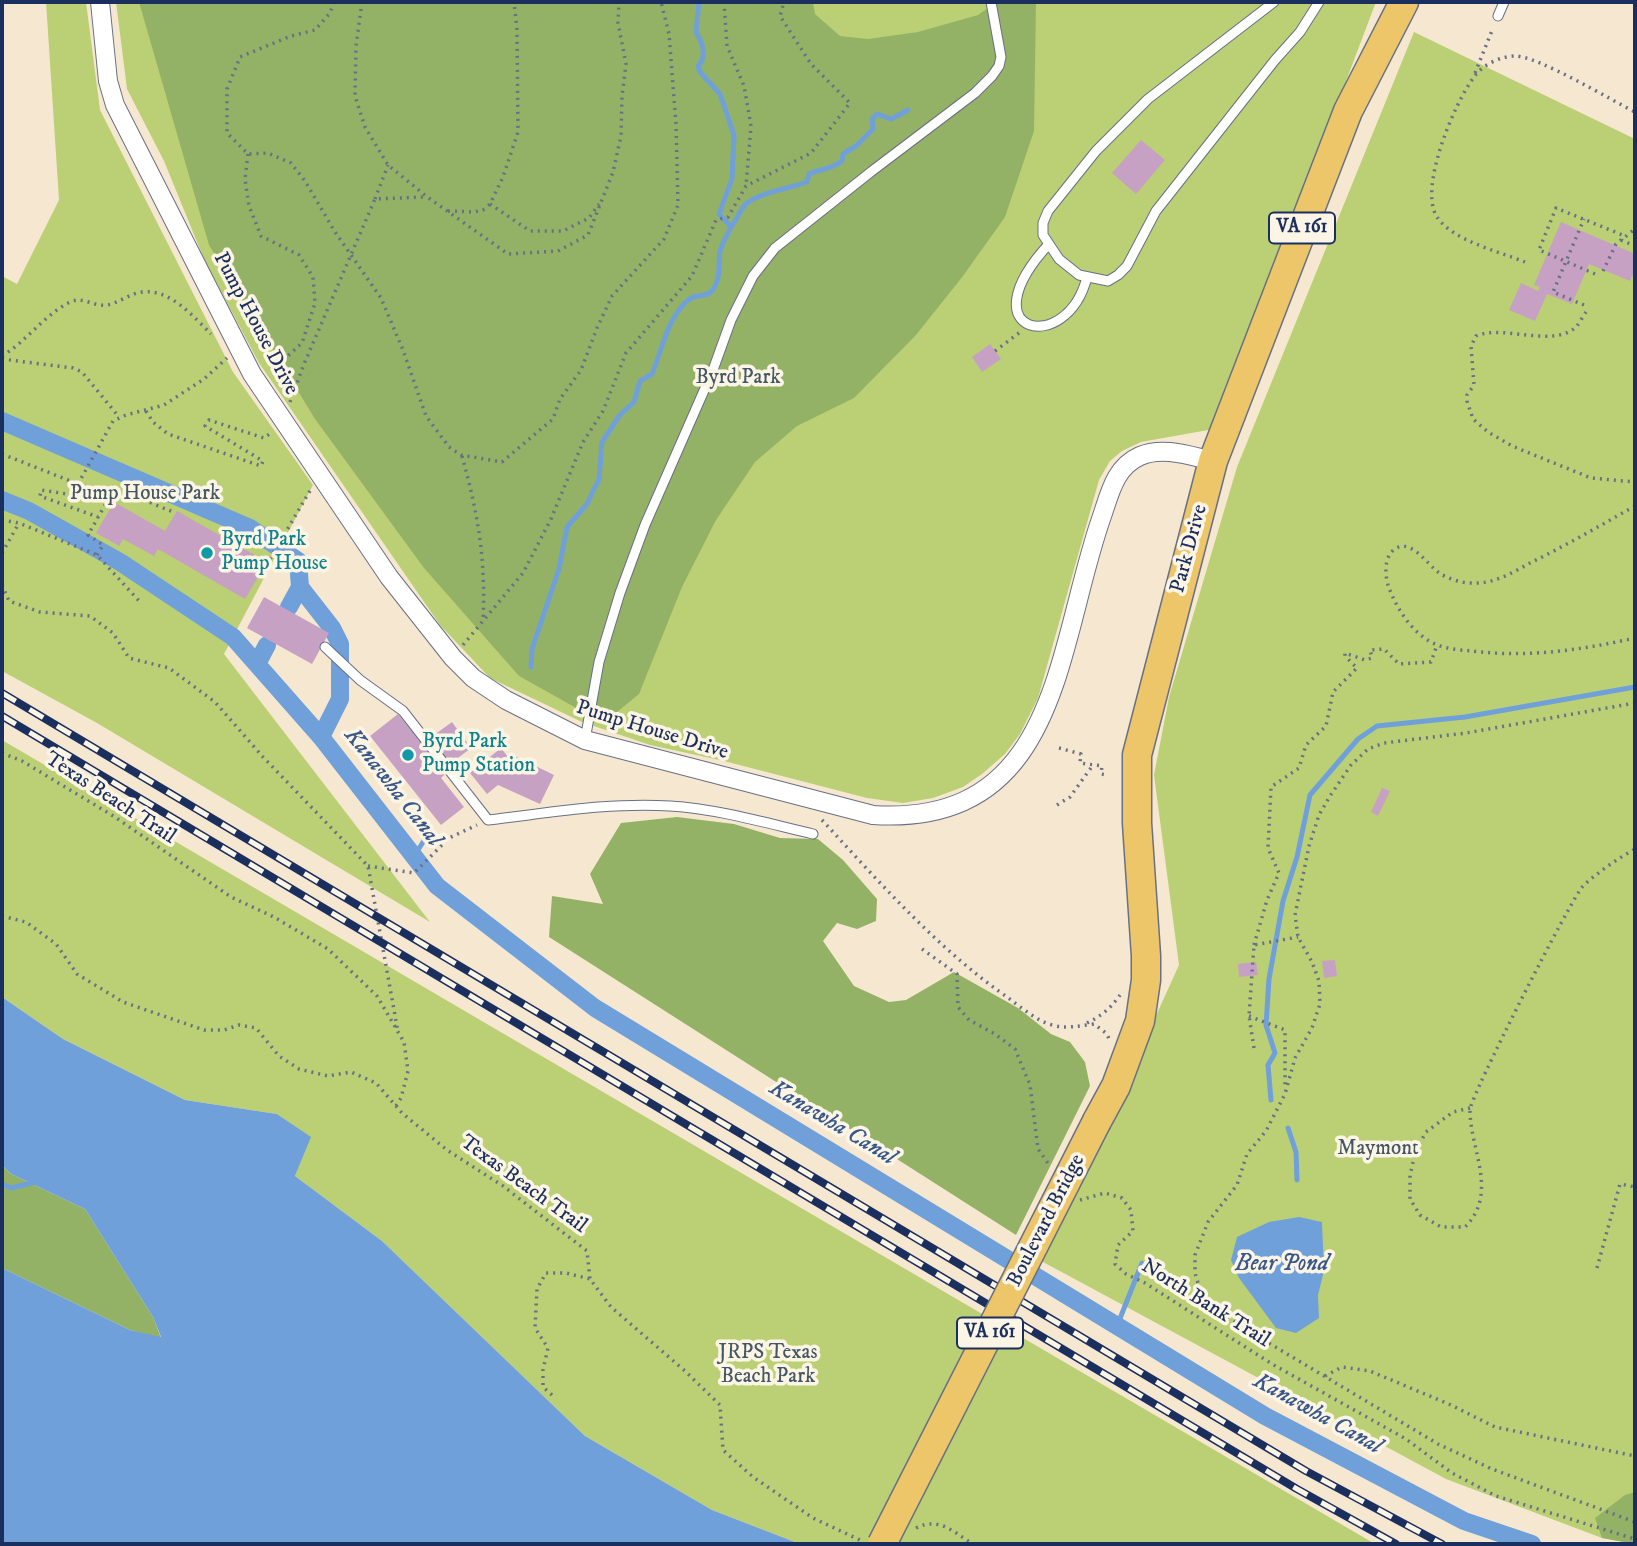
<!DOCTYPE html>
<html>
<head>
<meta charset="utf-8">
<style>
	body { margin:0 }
	#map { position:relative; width:1637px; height:1546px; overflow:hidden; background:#f6e8d0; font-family:"IM FELL DW Pica",serif }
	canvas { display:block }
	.frame { position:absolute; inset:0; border:4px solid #1b2f5e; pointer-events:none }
</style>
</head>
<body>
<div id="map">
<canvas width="1637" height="1546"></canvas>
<div class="frame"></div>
</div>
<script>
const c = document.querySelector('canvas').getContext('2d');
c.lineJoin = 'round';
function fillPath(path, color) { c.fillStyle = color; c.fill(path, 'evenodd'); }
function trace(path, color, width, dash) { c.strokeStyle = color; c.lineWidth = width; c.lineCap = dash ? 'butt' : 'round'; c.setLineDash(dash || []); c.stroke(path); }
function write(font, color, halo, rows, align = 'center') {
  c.font = font + ' "IM FELL DW Pica",serif'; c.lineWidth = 7; c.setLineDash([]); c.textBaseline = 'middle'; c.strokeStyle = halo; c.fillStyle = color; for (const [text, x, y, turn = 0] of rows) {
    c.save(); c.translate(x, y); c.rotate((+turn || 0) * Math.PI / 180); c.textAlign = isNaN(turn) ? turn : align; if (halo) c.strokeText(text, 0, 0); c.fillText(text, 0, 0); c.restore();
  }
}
fillPath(new Path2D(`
	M46,2H86L100,110L233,372L313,485L224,654L430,922L97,723L2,671V276L17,284L59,200Z
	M116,2H1376L1214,429L1141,442L1122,451L1110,461L1099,480L1038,698L1020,734L1005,754L982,774L963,787L933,798L903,803L867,798L724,761L650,745L582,722L490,678L440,625L259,363L204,259L164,161L127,89Z
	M1414,32L1635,139V1544L1602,1538L1446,1479L1030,1255L1119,1097L1179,965L1154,775L1169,697L1237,467Z
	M2,740L1375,1544H800L712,1510L585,1436L382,1241L295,1176L310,1137L277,1114L185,1100L63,1039L2,997Z`), '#bbd074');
fillPath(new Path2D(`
	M139,2H813L815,14L840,36L868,39L918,32L978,15L992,5V2H1036L1034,131L1005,217L963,276L916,335L854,398L797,426L755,462L716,520L682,587L639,694L617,712L578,709L519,676L424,568L315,419L209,245Z
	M677,817L734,824L780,838L818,839L843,860L877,899L876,921L857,929L837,923L823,941L854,986L889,1002L906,1000L954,972L1018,1008L1051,1034L1070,1042L1085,1062L1090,1086L1016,1235L549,937L552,896L603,904L590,874L621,823Z
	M2,1165L11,1174L85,1209L153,1317L161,1338L130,1330L2,1268Z
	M1635,1492V1544L1602,1538L1595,1518L1625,1495Z`), '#94b266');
fillPath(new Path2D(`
	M2,997L63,1039L185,1100L277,1114L311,1137L295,1176L382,1241L585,1436L712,1510L800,1544H2V1268L130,1330L161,1337L153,1317L85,1209L11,1174L2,1165Z
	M1299,1217L1322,1222L1324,1271L1318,1295L1319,1318L1296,1333L1276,1328L1239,1278L1231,1260L1237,1237L1269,1222Z`), '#70a0da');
trace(new Path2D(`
	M731,227C738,219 739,210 747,203C765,191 788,189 807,182L809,174C820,169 832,169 842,161L843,154L856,146L873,129L872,119L877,114L891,119L908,110
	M531,667L532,649L559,569L567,527L587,504L599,479L602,442L620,415L634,402L640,381L652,374C662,350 667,319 687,301C696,292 707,300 714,288C721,276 718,264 720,251C722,243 728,234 731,227L719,214L732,179L734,135L720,94L700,72L698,66C708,56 702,42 696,32L699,2
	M414,856L429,833
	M1271,1100L1268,1065L1275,1053L1266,1025L1269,979L1283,901L1297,857L1310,795L1358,739L1377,726L1465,717L1635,687
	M1288,1128L1296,1152L1297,1180
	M2,1184L11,1188L36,1182
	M1117,1326L1142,1263`), '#70a0da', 5);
trace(new Path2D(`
	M2,421L250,528L298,561L300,587L332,628L340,644V699L321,737L437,886L595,1008L1265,1416L1464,1521L1532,1544
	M2,500L29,511L120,562L233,637L321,737
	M289,607L300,587
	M257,664L267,645`), '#70a0da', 18);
fillPath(new Path2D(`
	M1141,140L1165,160L1136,194L1112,173Z
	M1561,222L1635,254V277L1632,276L1630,281L1589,264L1572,304L1547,294L1535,321L1509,310L1521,283L1538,291L1540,287L1534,285Z
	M990,344L1001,359L982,372L972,357Z
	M114,502L165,531L177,511L267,562L245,599L158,549L154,556L123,539L119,546L96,533Z
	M264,597L329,633L312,664L247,628Z
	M398,714L446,773L441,778L464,807L441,825L370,736Z
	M452,722L471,748L450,764L430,738Z
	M501,748L512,762L515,756L554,775L540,804L498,785L487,794L470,773Z
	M1382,788L1390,791L1378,816L1371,812Z
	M1335,960L1337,976L1324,978L1322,961Z
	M1256,962L1258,975L1239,977L1238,964Z`), '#c6a1c3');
const service = new Path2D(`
	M1274,2L1148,99L1096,151L1048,211L1043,223V235L1059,259L1079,275L1108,281L1118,275L1127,266L1156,211L1275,60L1300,32L1319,2
	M1498,16L1504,2
	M1049,244C965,335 1067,357 1087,277
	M325,647L360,680L403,711L488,820C549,813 610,802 670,806C718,809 766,823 813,834
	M585,740L599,662L620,593L645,525L713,370L731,320L753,276L775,248L872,171L975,93L992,76L999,66L1001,57L991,2`);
const minor = new Path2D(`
	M100,2L108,81L115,105L252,374L389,577L453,658L473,678L506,700L585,740L873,815C1060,827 1056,646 1102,516C1110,493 1115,467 1140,456C1163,446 1190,456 1213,461`);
const primary = new Path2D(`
	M1097,1121L1116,1086L1140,1021L1146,980V956L1137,823V755L1213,461L1348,111L1404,2`);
trace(service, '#687086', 11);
trace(minor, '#687086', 20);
trace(primary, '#687086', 31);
trace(new Path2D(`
	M334,2L330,13L315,30L291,36L240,57L227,89V133L248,154L268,153L291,163L305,181L335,232L381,298L403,350L426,416L449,447L461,455L502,462L553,419L560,399L581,370L597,328L612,296L664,239L678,205L676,124L669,34L661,2
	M362,2L356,46L355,96L365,127L388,165L426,196L508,254L558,251L588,235L613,172L621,136L622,96L626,64L618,23L619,2
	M724,2L727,46L744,86L751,126L746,186
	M1475,73L1493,28
	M248,154L245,179L249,206L261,236L299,255L313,277L315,303L302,343L270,372
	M375,199L388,165
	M490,204L530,231H563L589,218L599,204
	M448,211L474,212L483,210L490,204L503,177L518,132L517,29L514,2
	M1621,240L1635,246
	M1525,262C1498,251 1453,241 1437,217C1418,188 1455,102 1474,77C1482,65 1501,56 1515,56C1538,56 1611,100 1635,112
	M1603,271L1616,244L1635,229
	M1595,274L1539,250L1556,208L1625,236
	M1584,305L1553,292L1584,219
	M1586,312C1583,316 1580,322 1577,326C1555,349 1503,324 1476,336L1471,346L1474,385L1467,395V401L1473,419L1488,432L1512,446L1591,478L1635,482
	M1634,322H1635
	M995,351L1019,333
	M2,356C27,341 43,316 70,302C83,296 94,307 107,305C119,303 130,293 143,292C170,289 193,316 211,334
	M2,359L73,368L82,372L119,417
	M290,402L304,364L375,199L424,197
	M146,411L153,422L168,434L261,466L263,461L205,426L209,420L264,438L272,432
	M2,454L78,484L108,500
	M462,456C478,513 486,561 483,620
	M78,484L113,421L126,415L164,405L204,379L227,358
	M96,492L93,498L41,490L40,496L98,517
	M1635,506C1601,525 1567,545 1532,562C1515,571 1498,582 1478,583C1465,584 1449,580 1438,572C1427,564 1411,538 1395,549C1383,557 1385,577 1389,588C1398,611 1413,634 1435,644C1446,649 1460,650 1472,651C1528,658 1581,650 1635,638
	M2,520L19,523L97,555L141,603
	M97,555L103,545L88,535L113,491L139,498L173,512
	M270,559L311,489
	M2,574V553L19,523
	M2,585L9,601L40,612L90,616L113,633L129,658L169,668L215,702L263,757L368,866L398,1032
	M463,645L523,573L551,519L583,442L603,411L626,353L692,276L716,220L728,217L746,186L811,153L850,103L811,64L780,16L784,2
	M1635,703L1466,733L1384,743L1368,749L1351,765L1330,796L1319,815L1309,846L1295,915L1298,937L1312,962L1319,981L1320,1004L1312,1028L1295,1058L1285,1094L1266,1131L1247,1154L1237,1185L1208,1222L1195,1255V1273L1201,1293L1217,1311L1247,1330L1438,1444L1492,1469L1635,1522
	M1059,748L1081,754L1080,763L1102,766L1101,774L1107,775
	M2,753L22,761L115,817L231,897L274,917L328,949L377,996L404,1042L408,1071L401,1098L396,1106
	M1057,805L1070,797L1093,765
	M822,820C880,883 937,948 1007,997C1021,1007 1035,1020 1052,1025C1066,1029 1079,1026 1094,1024L1107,1034L1109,1039
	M1635,821V838
	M368,866L414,873L449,838L477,825
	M2,916L26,922L56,944L77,974L123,1002L204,1030H224L239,1025L256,1028L279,1056L299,1069L328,1076L351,1072L376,1083L402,1113L447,1150L503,1186L587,1251L590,1279L611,1307L685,1371L720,1405L723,1450L753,1477L813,1518L862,1541
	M1254,945L1267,900L1279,873L1268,848L1271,787L1299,768L1306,745L1326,726L1333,692L1357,668L1345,656V653L1365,660L1372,658L1370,650L1384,649L1399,664L1431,662L1437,645
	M922,949L957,974L958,1007L969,1020L995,1034L1015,1049L1030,1085L1038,1149L1050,1166
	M1249,1016L1285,1030V1087
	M1087,1023C1101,1016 1111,1008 1120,995
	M1254,1048L1249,1016L1254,945L1298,937
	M1470,1108L1453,1112L1426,1132L1416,1150L1410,1175V1199L1420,1215L1441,1227H1465C1499,1193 1470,1150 1470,1110C1470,1097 1571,899 1583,886C1598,872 1617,859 1635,849
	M1080,1200L1105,1193L1122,1198L1131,1210L1133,1231L1118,1245L1115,1264L1126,1274L1145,1283L1272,1364L1406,1439L1452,1473L1496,1496L1635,1539
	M1597,1268L1620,1184L1635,1187
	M1325,1376L1342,1367L1370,1371L1451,1405L1495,1427L1635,1456
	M552,1395L543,1387V1370L548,1348L535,1328L537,1289L546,1273H566L590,1279
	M916,1528C940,1516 954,1533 973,1544`), '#687086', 3.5, [2, 5]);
trace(service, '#fff', 9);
trace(minor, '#fff', 18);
trace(primary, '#ecc669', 28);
const rail = new Path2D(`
	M2,693L1306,1471L1442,1544
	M2,716L1297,1489L1396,1544`);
trace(rail, '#1b2f5e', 8);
trace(rail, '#fcf5e5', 5, [16]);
const primaryBridge = new Path2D(`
	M882,1544L1097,1121`);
trace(primaryBridge, '#687086', 31, []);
trace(primaryBridge, '#ecc669', 28);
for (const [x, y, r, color] of [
	[207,553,7,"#0f9aa8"],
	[408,755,7,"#0f9aa8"]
]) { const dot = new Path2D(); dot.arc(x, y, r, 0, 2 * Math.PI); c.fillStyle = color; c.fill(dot); trace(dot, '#fcf5e5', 2.5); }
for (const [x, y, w] of [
	[1302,228,66],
	[990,1333,66]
]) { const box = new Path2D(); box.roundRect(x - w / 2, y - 15.5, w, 31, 5); c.fillStyle = '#fcf5e5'; c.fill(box); trace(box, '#1b2f5e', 2); }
write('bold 19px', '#1b2f5e', null, [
	["VA 161",1302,228],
	["VA 161",990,1333]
]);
write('21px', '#1b2f5e', '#fcf5e5', [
	["Pump House Drive",255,324,62],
	["Park Drive",1190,549,-75],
	["Pump House Drive",652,731,17],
	["Texas Beach Trail",110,799,33],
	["Texas Beach Trail",523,1185,36],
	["Boulevard Bridge",1047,1221,-63],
	["North Bank Trail",1205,1304,32]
]);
write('21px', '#435764', '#fcf5e5', [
	["Byrd Park",738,379],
	["Pump House Park",145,495],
	["Maymont",1378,1150],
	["JRPS Texas",768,1354],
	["Beach Park",768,1378]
]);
write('21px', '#0d838f', '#fcf5e5', [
	["Byrd Park",221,541],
	["Pump House",221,565],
	["Byrd Park",422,743],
	["Pump Station",422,767]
], 'left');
write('italic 23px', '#395789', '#fcf5e5', [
	["Kanawha Canal",392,788,52],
	["Kanawha Canal",832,1124,31],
	["Bear Pond",1282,1265],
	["Kanawha Canal",1317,1415,29]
]);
</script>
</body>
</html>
